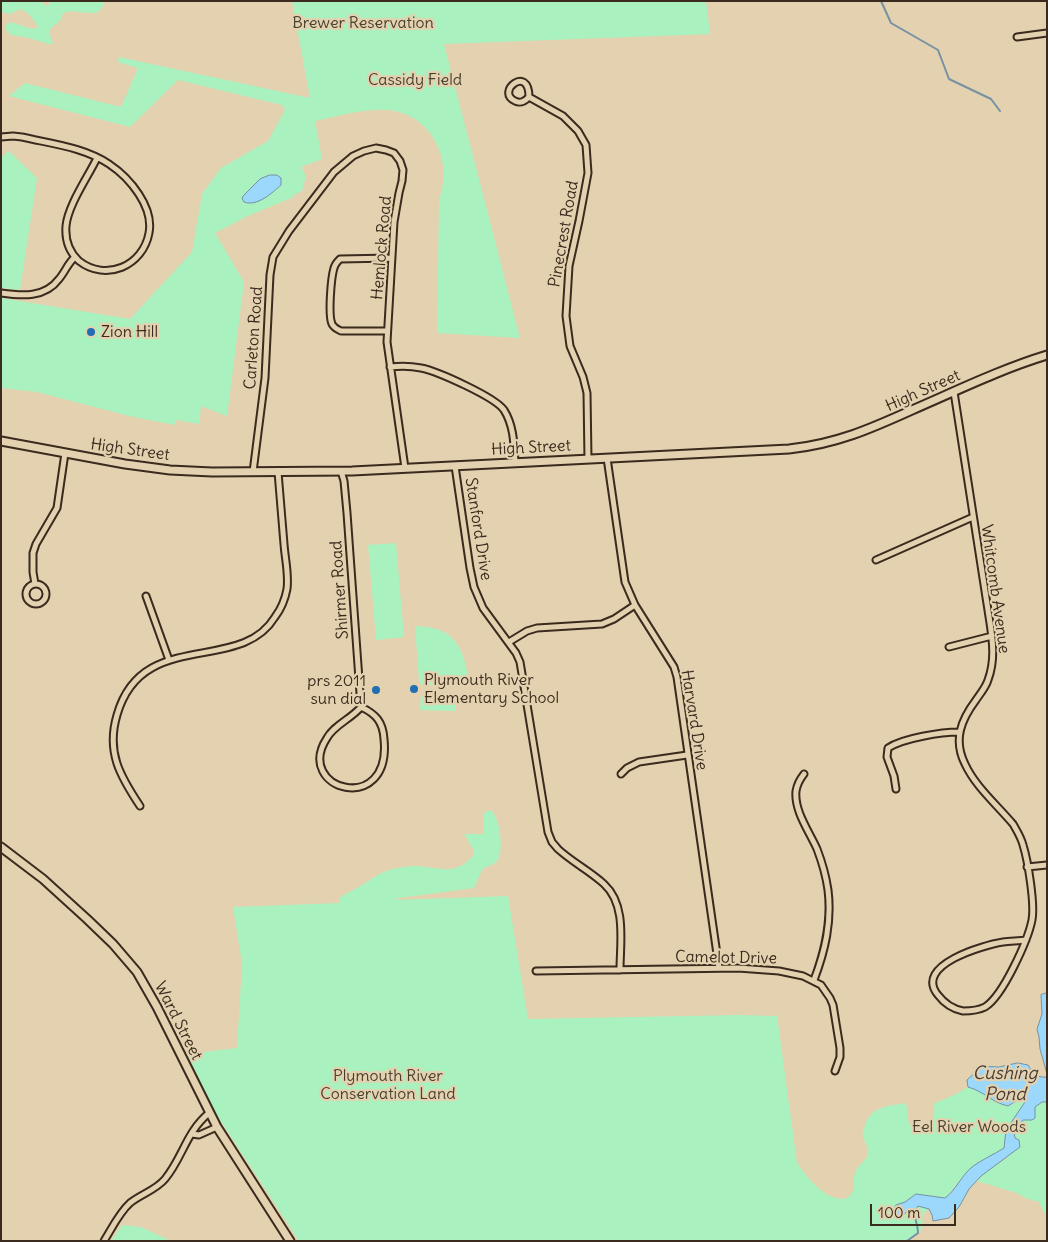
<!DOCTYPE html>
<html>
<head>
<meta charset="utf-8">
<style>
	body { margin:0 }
	#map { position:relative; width:1048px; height:1242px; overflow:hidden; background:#e3d1af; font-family:Delius,sans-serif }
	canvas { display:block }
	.frame { position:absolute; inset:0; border:2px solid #3b2a1e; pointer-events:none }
	.scale { position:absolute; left:870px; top:1204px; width:86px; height:22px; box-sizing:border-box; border:2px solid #3b2a1e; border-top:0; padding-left:6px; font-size:15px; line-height:18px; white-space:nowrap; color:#3b2a1e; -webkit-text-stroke:4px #e3d1af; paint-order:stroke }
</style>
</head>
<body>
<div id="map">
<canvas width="1048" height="1242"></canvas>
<div class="frame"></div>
<div class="scale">100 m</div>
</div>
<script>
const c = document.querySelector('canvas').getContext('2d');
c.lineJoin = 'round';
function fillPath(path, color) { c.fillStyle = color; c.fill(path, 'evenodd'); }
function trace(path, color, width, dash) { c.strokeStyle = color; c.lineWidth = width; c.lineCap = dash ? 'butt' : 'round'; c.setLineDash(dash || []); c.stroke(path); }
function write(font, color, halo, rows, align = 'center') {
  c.font = font + ' Delius,sans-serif'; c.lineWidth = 4.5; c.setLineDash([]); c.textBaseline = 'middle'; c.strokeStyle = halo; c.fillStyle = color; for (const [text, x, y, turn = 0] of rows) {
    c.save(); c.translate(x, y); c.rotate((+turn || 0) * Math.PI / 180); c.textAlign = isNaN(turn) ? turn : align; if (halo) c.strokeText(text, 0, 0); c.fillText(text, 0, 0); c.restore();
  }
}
fillPath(new Path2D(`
	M1,1H42L43,4L48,6L50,1H104V5L98,12C86,15 75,9 63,13L60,21L51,28L49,32L53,44H49L29,38L11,35L6,30V25L11,22L32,29L38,27C33,18 29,13 20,9L10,14L1,12Z
	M292,1H706L710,34L444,44L520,338L437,333L439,200C454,161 432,114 388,110C364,108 338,116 315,121L322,159L301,167L306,176L302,191L294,195V197L250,215L215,233L244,282L227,416L201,406L199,424L176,420L175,425L129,416L37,392L1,388V298L130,319L192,252L202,194L221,168L268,141L285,110L282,105L178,80L130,127L9,96L25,83L121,107L138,68L118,62L119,57L310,98Z
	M9,151L37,178L20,290L1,288V157Z
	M396,543L404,637L376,640L368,545Z
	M415,626C455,627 463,646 469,681L424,686L419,682Z
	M421,696L456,697V711L420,710Z
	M491,810C500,818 505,853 496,862C492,866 485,866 482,870C479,875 477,882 474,888L399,898L395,900L508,896L528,1019L738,1015L777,1016L797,1163C808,1178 824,1200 845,1199C855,1193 854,1187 854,1177C855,1166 865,1163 868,1154C870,1147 864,1142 863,1136C862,1132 864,1128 865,1125C871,1106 889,1106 906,1103L909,1124C924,1134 939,1121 933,1104L954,1095L968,1087L979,1091L989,1097L994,1102L1012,1105L1024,1096L1027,1099L1006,1130L1004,1148C988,1157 974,1168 961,1180C954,1186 952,1193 944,1198L916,1194L905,1202L896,1205L902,1216L918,1206L929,1209C919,1215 924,1220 922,1229L907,1241H299L216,1114L187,1054L237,1048L242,964L233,907L340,903L339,899C344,893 349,893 355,889C367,883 376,874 389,870C397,868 408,866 416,866C439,867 454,877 473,856V849L464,834H484V813Z
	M1042,1102H1047V1218L1039,1202L1025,1198L1017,1193L977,1181L988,1170L1006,1159L1015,1138L1014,1132L1023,1120H1032L1035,1107Z
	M122,1225L141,1227L171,1241H111Z`), '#a9f2c0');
const water = new Path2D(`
	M270,175H277L281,178V185C272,193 257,207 244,202L242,198L244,195L260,179Z
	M1047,993V1074L1040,1049L1039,1037L1037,1029L1042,1014L1041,995Z
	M1018,1063L1028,1065C1033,1073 1036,1078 1047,1077V1102H1042L1035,1107V1118L1032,1120H1023L1014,1132L1015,1138L1019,1140L1020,1147L981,1176L969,1189L959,1207L949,1218L933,1221L932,1215L929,1209L918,1206L914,1213L908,1211L902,1216H897L893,1210L896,1205L905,1202L916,1194L945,1198C956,1190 961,1176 972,1167C981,1160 993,1155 1004,1148L1006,1130L1027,1099L1024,1096L1008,1106C991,1102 985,1092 968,1087L967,1080L977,1071L978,1066L998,1067Z`);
fillPath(water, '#9bd8fc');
trace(water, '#7592a3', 1);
trace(new Path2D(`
	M881,1L891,23L938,50L949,79L991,99L1000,111
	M907,1241L918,1233C918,1226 915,1220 914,1212`), '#7592a3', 2);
const street = new Path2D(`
	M1017,37L1047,33
	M529,97C525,101 521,104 515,101C495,92 529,64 529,97L563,116L578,131L586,145L588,173L579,221L569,266L566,316L570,346L583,377L587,393L588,459
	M1,137L13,136L22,137C52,144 83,147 109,164C130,178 154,207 149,233C143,266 106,282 79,261C69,252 65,239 66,226C68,205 88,177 97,158
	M1,293C22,296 45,298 59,279C65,272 68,263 75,257
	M387,331H341C337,329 334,328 332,324C328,315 331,278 334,268C335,264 337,262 340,259L392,258
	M390,367C400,366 411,366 421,368C437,371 495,397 504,410C514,426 514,444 515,463
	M954,392L990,623C993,643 995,661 988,680C986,687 980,694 976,700C961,720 953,740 965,764C975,786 997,805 1013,824C1017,831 1021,837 1023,845C1028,861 1035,904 1032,920C1028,940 1003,996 985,1007C979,1010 970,1011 963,1011C953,1009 944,1003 938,995C913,965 984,945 1003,942C1010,941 1018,941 1026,940
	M607,458L625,582L635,605L674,667L677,677L719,968
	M455,466L470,568L474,587L483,608L516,653L520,662L548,832L552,842L558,849C572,862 590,871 604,884C627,905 620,943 620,970
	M341,471L344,481L347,513L361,707C351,719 334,725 327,738C293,790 392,817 384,739C383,722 376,714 361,707
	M253,472L265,378L270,275L273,257L289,231L334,172L353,156L364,151L376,148L386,150L394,153L400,161L403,170L402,181L399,193L394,222L387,342L405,468
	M876,560L973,517
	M35,584L33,572V553L36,544L57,508L65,453
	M26 594a10 10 0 1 1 20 0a10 10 0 1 1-20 0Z
	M146,596L169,660
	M509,642L527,631L537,628L602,624L614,619L635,605
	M949,647L992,636
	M621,774L627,768L639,762L687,755
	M804,774C800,779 797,785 796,791C794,811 809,831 817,849C822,862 826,876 828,890C832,922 825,951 814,980
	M896,789L894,776L887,757L888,748C903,738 942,732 959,732
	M140,806C120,776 106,752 117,715C142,627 240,675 275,617C281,609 285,600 287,589C289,574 285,559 284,544C282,520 280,496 278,472
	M1027,867L1047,865
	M536,971L738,968L779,971L803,976L821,985L830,998L833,1005L840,1048V1057L835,1071
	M192,1134L199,1135L217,1127
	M104,1241C112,1228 119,1213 130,1203C141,1194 156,1190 165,1179C183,1157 186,1132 209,1113`);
const secondary = new Path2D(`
	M1,441L125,464L170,470L212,472L352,471L789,449C836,444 870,429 912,410C956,391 1001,369 1047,355
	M1,847L43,879L87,919L113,944L137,972L157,1007L217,1127L290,1241`);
trace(street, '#3b2a1e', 9);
trace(secondary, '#3b2a1e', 11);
trace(street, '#e3d1af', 5);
trace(secondary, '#e3d1af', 7);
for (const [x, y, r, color] of [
	[91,332,5,"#1f6fb2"],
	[414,689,5,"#1f6fb2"],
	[376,690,5,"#1f6fb2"]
]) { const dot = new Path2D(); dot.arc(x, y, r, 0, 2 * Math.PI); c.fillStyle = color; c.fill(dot); trace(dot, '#e3d1af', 2); }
write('16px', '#463e2e', '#e3d1af', [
	["Brewer Reservation",363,23],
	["Cassidy Field",415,80],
	["Plymouth River",388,1076],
	["Conservation Land",388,1094],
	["Eel River Woods",969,1127]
]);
write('16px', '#3b2a1e', '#e3d1af', [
	["Pinecrest Road",564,234,-80],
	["Hemlock Road",382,248,-85],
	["Carleton Road",254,338,-86],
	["High Street",923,391,-24],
	["High Street",531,448,-3],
	["High Street",130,450,8],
	["Stanford Drive",478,529,81],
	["Whitcomb Avenue",995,589,82],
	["Shirmer Road",340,590,-94],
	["Harvard Drive",694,720,81],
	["Camelot Drive",726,958,1],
	["Ward Street",178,1021,63]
]);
write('16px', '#3b2a1e', '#e3d1af', [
	["Zion Hill",101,332],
	["Plymouth River",424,680],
	["Elementary School",424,698],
	["prs 2011",366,681,"right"],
	["sun dial",366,699,"right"]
], 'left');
write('italic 18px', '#453b34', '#e3d1af', [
	["Cushing",1005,1074],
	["Pond",1005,1095]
]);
</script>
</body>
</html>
